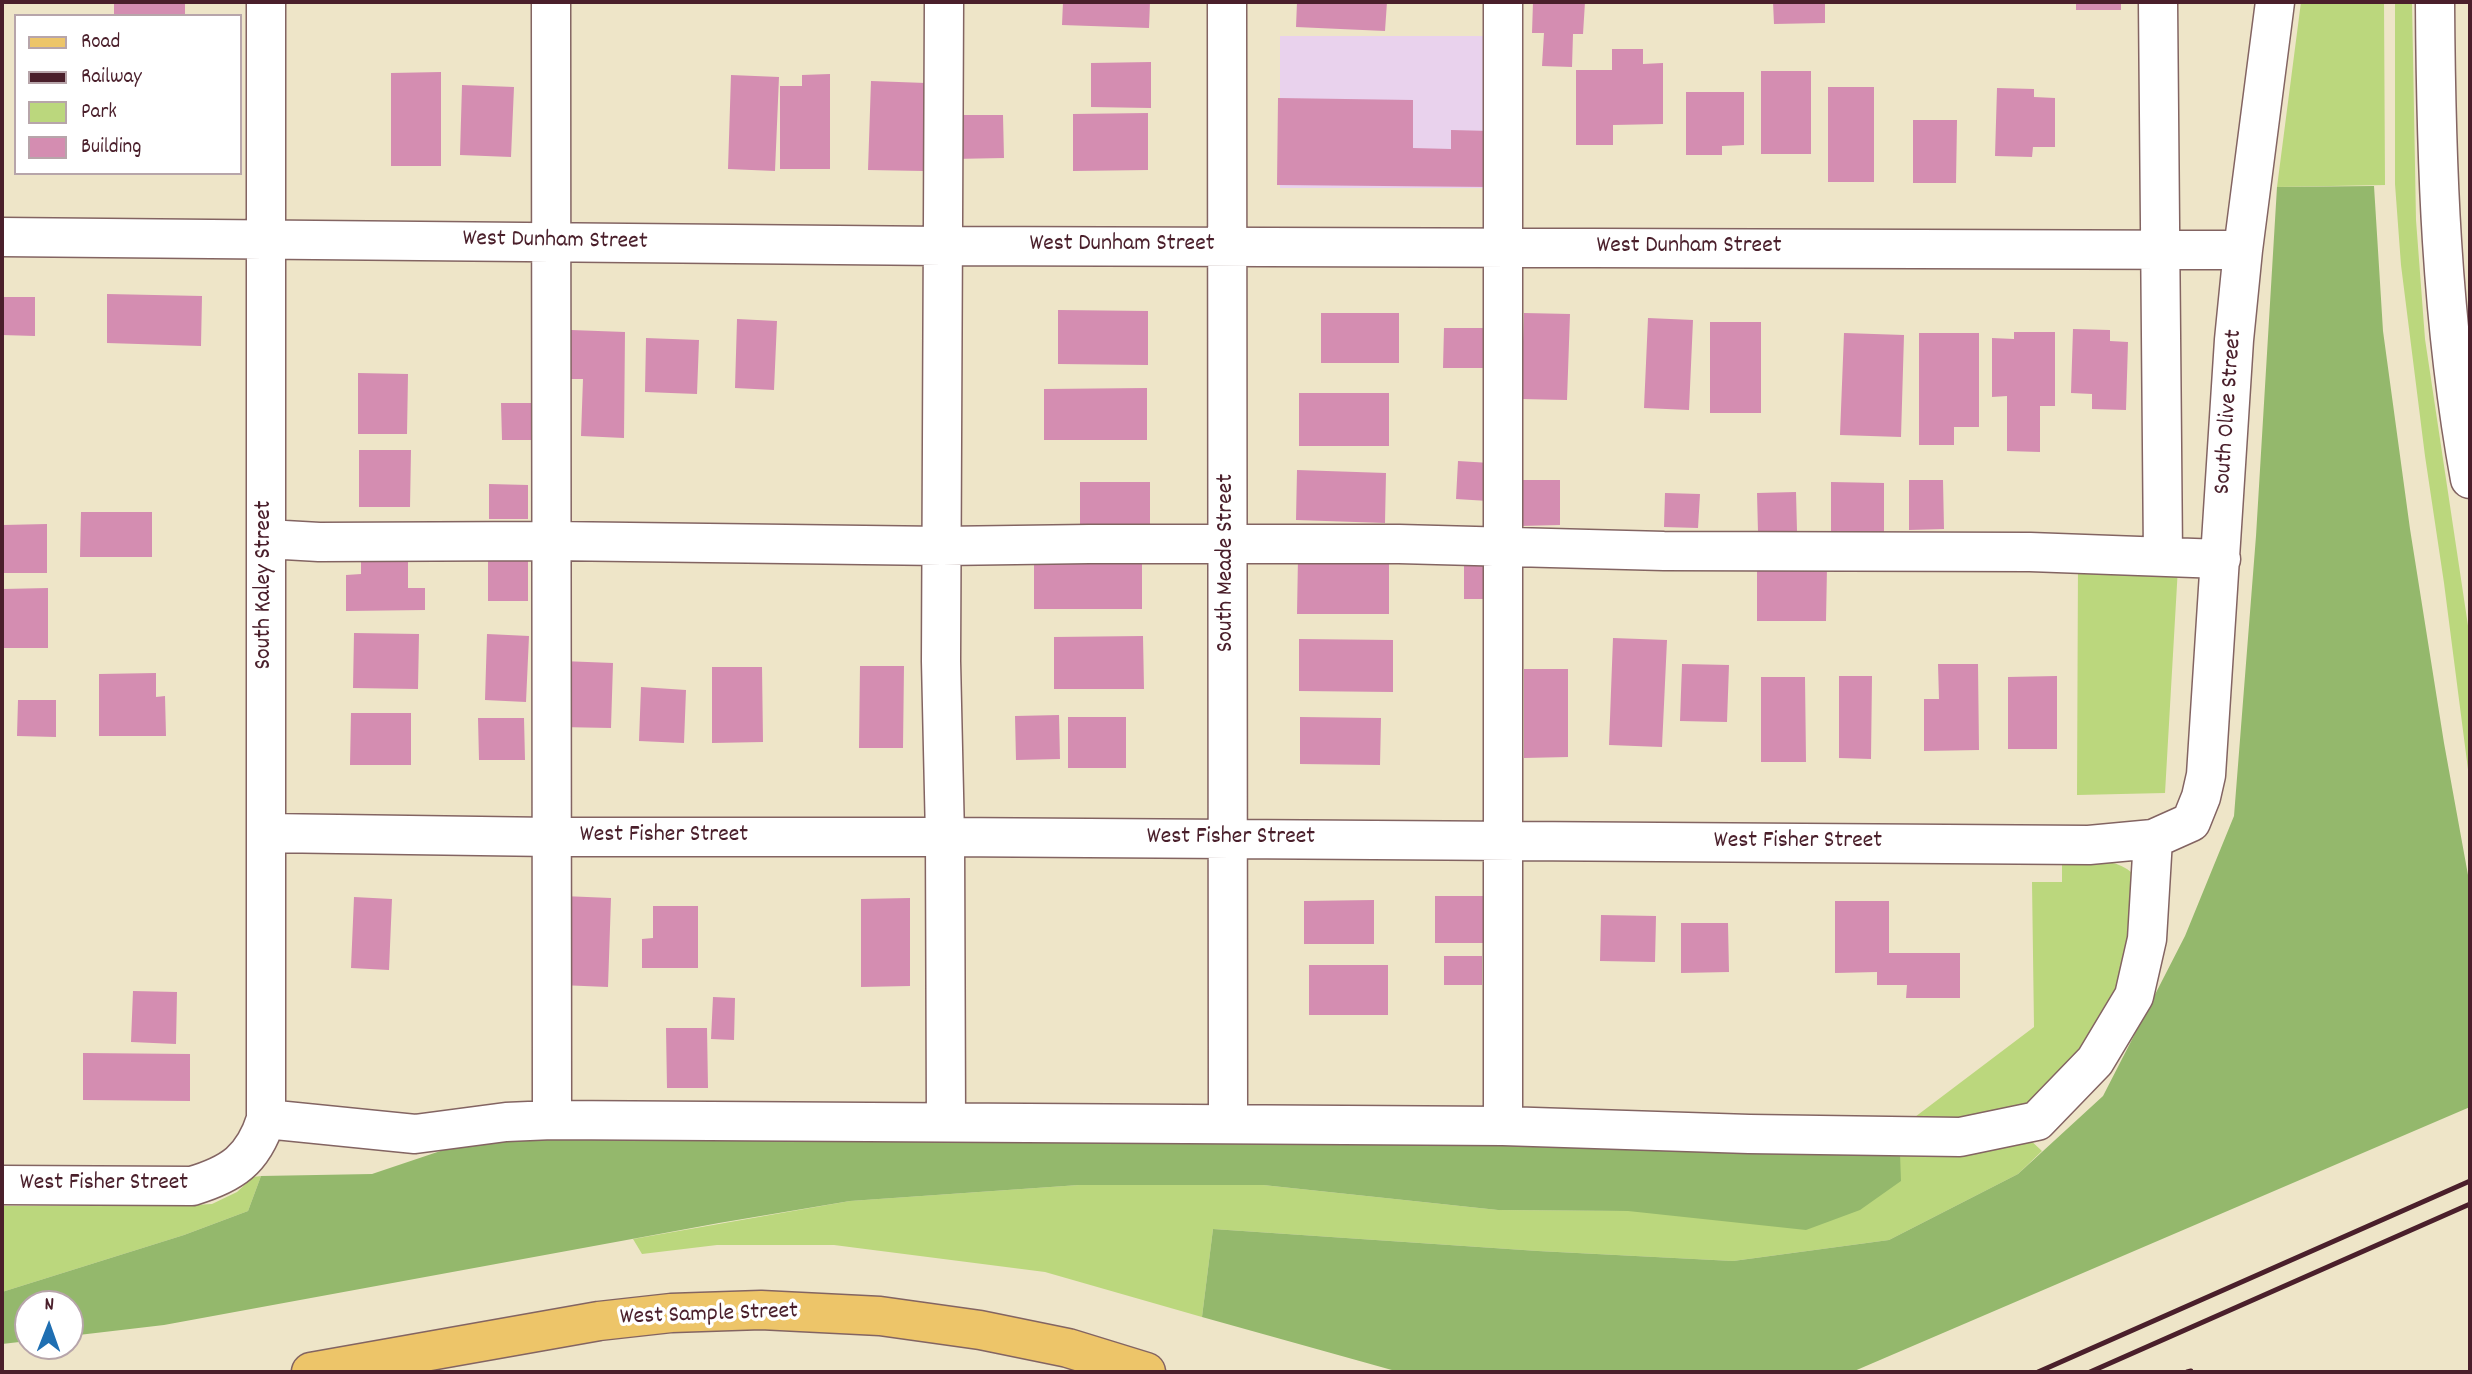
<!DOCTYPE html>
<html>
<head>
<meta charset="utf-8">
<style>
	body { margin:0 }
	#map { position:relative; width:2472px; height:1374px; overflow:hidden; background:#eee5c8; font-family:Dekko,sans-serif }
	canvas { display:block }
	.frame { position:absolute; inset:0; border:4px solid #4a1f2b; pointer-events:none }
	.legend { position:absolute; left:14px; top:14px; width:228px; height:161px; box-sizing:border-box; background:#fff; border:2px solid #b7a5aa; margin:0; padding:9px 12px; list-style:none; font-size:21px; color:#4a1f2b }
	.legend li { display:flex; align-items:center; gap:14px; height:35px }
	.legend b { width:35px; border:2px solid #b7a5aa }
	.north { position:absolute; left:14px; top:1290px; width:70px; height:70px; box-sizing:border-box; background:#fff; border:2px solid #b7a5aa; border-radius:50%; rotate:1deg; font-size:19px; font-weight:700; line-height:28px; text-align:center; color:#4a1f2b }
	.north::after { content:''; display:block; margin:auto; width:24px; height:32px; background:#1f6fb2; clip-path:polygon(50% 0,100% 100%,50% 72%,0 100%) }
</style>
</head>
<body>
<div id="map">
<canvas width="2472" height="1374"></canvas>
<div class="frame"></div>
<ul class="legend">
<li><b style="height:9px;background:#edc569"></b>Road</li>
<li><b style="height:9px;background:#4a1f2b"></b>Railway</li>
<li><b style="height:19px;background:#bbd77d"></b>Park</li>
<li><b style="height:19px;background:#d48db1"></b>Building</li>
</ul>
<div class="north">N</div>
</div>
<script>
const c = document.querySelector('canvas').getContext('2d');
c.lineJoin = 'round';
function fillPath(path, color) { c.fillStyle = color; c.fill(path, 'evenodd'); }
function trace(path, color, width, dash) { c.strokeStyle = color; c.lineWidth = width; c.lineCap = dash ? 'butt' : 'round'; c.setLineDash(dash || []); c.stroke(path); }
function write(font, color, halo, rows, align = 'center') {
  c.font = font + ' Dekko,sans-serif'; c.lineWidth = 7; c.setLineDash([]); c.textBaseline = 'middle'; c.strokeStyle = halo; c.fillStyle = color; for (const [text, x, y, turn = 0] of rows) {
    c.save(); c.translate(x, y); c.rotate((+turn || 0) * Math.PI / 180); c.textAlign = isNaN(turn) ? turn : align; if (halo) c.strokeText(text, 0, 0); c.fillText(text, 0, 0); c.restore();
  }
}
fillPath(new Path2D(`
	M1280,36H1499L1498,188H1280Z`), '#e9d2ed');
fillPath(new Path2D(`
	M2301,2H2384L2385,185L2277,187Z
	M2395,2H2412L2416,220L2425,339L2470,639V785L2444,583L2425,456L2401,265L2395,184Z
	M2078,562L2178,567L2165,793L2077,795Z
	M2062,861C2089,862 2120,855 2137,879L2127,981L2048,1095L2014,1113L1907,1123L2034,1027L2032,882H2062Z
	M2028,1138L2042,1151L2018,1174L1889,1240L1733,1261L1538,1251L1213,1229L1202,1317L1045,1272L834,1245H717L642,1254L633,1239L850,1201L1079,1185H1263L1498,1210L1628,1211L1900,1153Z
	M261,1176L248,1211L184,1235L2,1292V1206H178L212,1204L237,1192L253,1177Z`), '#bbd77d');
fillPath(new Path2D(`
	M2374,186L2383,331L2410,529L2444,743L2470,886V1107L1852,1372H1399L1202,1317L1213,1229L1538,1251L1733,1261L1889,1240L2018,1174L2103,1096L2185,936L2234,816L2256,536L2277,187Z
	M491,1134L1263,1138L1900,1153L1901,1181L1860,1210L1806,1230L1628,1211L1498,1210L1263,1185H1079L850,1201L719,1223L164,1325L70,1336V1304H28V1341L2,1344V1292L184,1235L248,1211L261,1176L372,1174Z`), '#94b86c');
fillPath(new Path2D(`
	M114,2H185V16H114Z
	M1063,2H1150L1149,28L1062,25Z
	M1297,2H1387L1385,31L1296,27Z
	M1533,2H1585L1583,34H1573L1572,67L1542,66L1544,33H1532Z
	M1773,2H1825V23L1774,24Z
	M2076,2H2121V10H2076Z
	M1612,49H1643V64L1663,63V124L1613,125V145H1576V70H1612Z
	M1151,62V108L1091,107V63Z
	M1761,71H1811V154H1761Z
	M441,72V166H391V73Z
	M830,74V169H780V86H802V75Z
	M731,75L779,77L775,171L728,169Z
	M871,81L926,83L924,171L868,170Z
	M462,85L514,87L511,157L460,155Z
	M1828,87H1874V182H1828Z
	M1997,88L2034,89V97L2055,98V147H2033L2032,157L1995,156Z
	M1686,92H1744V145L1722,146V155H1686Z
	M1278,98L1413,100V148L1451,149V130L1491,131L1490,187L1277,185Z
	M1148,113V170L1073,171V114Z
	M952,115H1003L1004,158L953,159Z
	M1913,120H1957L1956,183H1913Z
	M107,294L202,296L201,346L107,343Z
	M2,297H35V336L2,335Z
	M1058,310L1148,311V365L1058,364Z
	M1321,313H1399V363H1321Z
	M1524,313L1570,314L1567,400L1521,399Z
	M1648,318L1693,320L1689,410L1644,408Z
	M737,319L777,321L774,390L735,388Z
	M1710,322H1761V413H1710Z
	M1444,328H1491V368H1443Z
	M2073,329L2110,330V341L2128,342L2126,410L2092,409V394L2071,393Z
	M571,330L625,332L624,438L581,436L583,379H570Z
	M2014,332H2055V406H2040V452L2007,451V396L1992,397V338L2014,339Z
	M1844,333L1904,335L1901,437L1840,435Z
	M1919,333H1979V427H1954V445H1919Z
	M646,338L699,340L697,394L645,392Z
	M358,373L408,374L407,434H358Z
	M1147,388V440H1044V389Z
	M1299,393H1389V446H1299Z
	M501,403H533V440H502Z
	M359,450H411L410,507H359Z
	M1458,461L1490,463L1488,501L1456,499Z
	M1297,470L1386,473L1385,523L1296,520Z
	M1520,480H1560V525L1520,526Z
	M1909,480H1943L1944,529L1909,530Z
	M1080,482H1150V524H1080Z
	M1831,482L1884,483V532L1831,531Z
	M489,484L528,485V519H489Z
	M1796,492L1797,531L1758,532L1757,493Z
	M1665,493L1700,494L1698,528L1664,527Z
	M81,512H152V557H80Z
	M47,524V573H4L3,525Z
	M488,550H528V601H488Z
	M408,554V588H425V610L346,611V575L361,574V555Z
	M1298,557H1389V614H1297Z
	M1034,562H1142V609H1034Z
	M1464,564H1492L1493,599H1464Z
	M1757,567H1827L1826,621H1757Z
	M48,588V648H3V589Z
	M354,633L419,634L418,689L353,688Z
	M487,634L529,636L526,702L485,700Z
	M1143,636L1144,689H1054V637Z
	M1613,638L1667,640L1662,747L1609,745Z
	M1299,639L1393,640V692L1299,691Z
	M562,661L613,663L611,728L560,727Z
	M1682,664L1729,665L1727,722L1680,721Z
	M1938,664H1978L1979,750L1924,751V699H1939Z
	M860,666H904L903,748H859Z
	M712,667H762L763,742L712,743Z
	M1524,669H1568V757L1524,758Z
	M156,673V697L165,696L166,736H99V674Z
	M1839,676H1872L1871,759L1839,758Z
	M2057,676V749H2008V677Z
	M1761,677H1805L1806,762H1761Z
	M641,687L686,690L684,743L639,741Z
	M18,700H56V737L17,736Z
	M351,713H411V765H350Z
	M1059,715L1060,759L1016,760L1015,716Z
	M1068,717H1126V768H1068Z
	M1300,717L1381,718L1380,765L1300,764Z
	M478,718H524L525,760H479Z
	M563,896L611,898L608,987L560,985Z
	M1435,896H1488L1487,943H1435Z
	M354,897L392,899L389,970L351,968Z
	M910,898V986L861,987V899Z
	M1374,900V944H1304V901Z
	M1835,901H1889V953H1960V998H1906L1907,985H1877V972L1835,973Z
	M653,906H698V968H642V939L653,938Z
	M1601,915L1656,916L1655,962L1600,961Z
	M1681,923H1728L1729,972L1681,973Z
	M1444,956H1482V985H1444Z
	M1309,965H1388V1015H1309Z
	M133,991L177,992L176,1044L131,1042Z
	M713,997L735,998L734,1040L711,1039Z
	M666,1028H707L708,1088H667Z
	M83,1053L190,1054V1101L83,1100Z`), '#d48db1');
const minor = new Path2D(`
	M551,2L552,1120
	M944,2L941,661L945,837L946,1121
	M1227,2L1228,1124
	M1503,2V1126
	M2158,2L2163,556
	M2435,2C2436,162 2441,321 2470,479
	M2,237L942,246L2243,250
	M267,539L319,542L552,541L942,546L1089,544H1399L1664,551L2030,552L2221,559
	M267,833L551,837H945L2089,845L2153,839L2191,822L2201,797L2206,775L2234,340L2243,250L2275,2
	M266,1119L415,1134L506,1122L552,1120L1503,1126L1749,1134L1960,1137L2037,1121L2095,1061L2134,996L2147,939L2153,839
	M2,1185L192,1186C232,1174 253,1160 266,1119V2`);
const major = new Path2D(`
	M311,1372L599,1321L671,1313L761,1310L880,1316L980,1330L1068,1348L1146,1372`);
trace(minor, '#836462', 41);
trace(major, '#836462', 41);
trace(minor, '#fff', 38);
trace(major, '#edc569', 38);
trace(new Path2D(`
	M2038,1372L2470,1181
	M2090,1372L2470,1204
	M2187,1372L2191,1371`), '#4a1f2b', 5);
write('24px', '#4a1f2b', '#fff', [
	["West Dunham Street",555,242,1],
	["West Dunham Street",1122,246],
	["West Dunham Street",1689,248],
	["South Olive Street",2230,412,-86],
	["South Meade Street",1228,563,-90],
	["South Kaley Street",266,585,-90],
	["West Fisher Street",664,837],
	["West Fisher Street",1231,839],
	["West Fisher Street",1798,843],
	["West Fisher Street",104,1185],
	["West Sample Street",709,1316,-2]
]);
</script>
</body>
</html>
